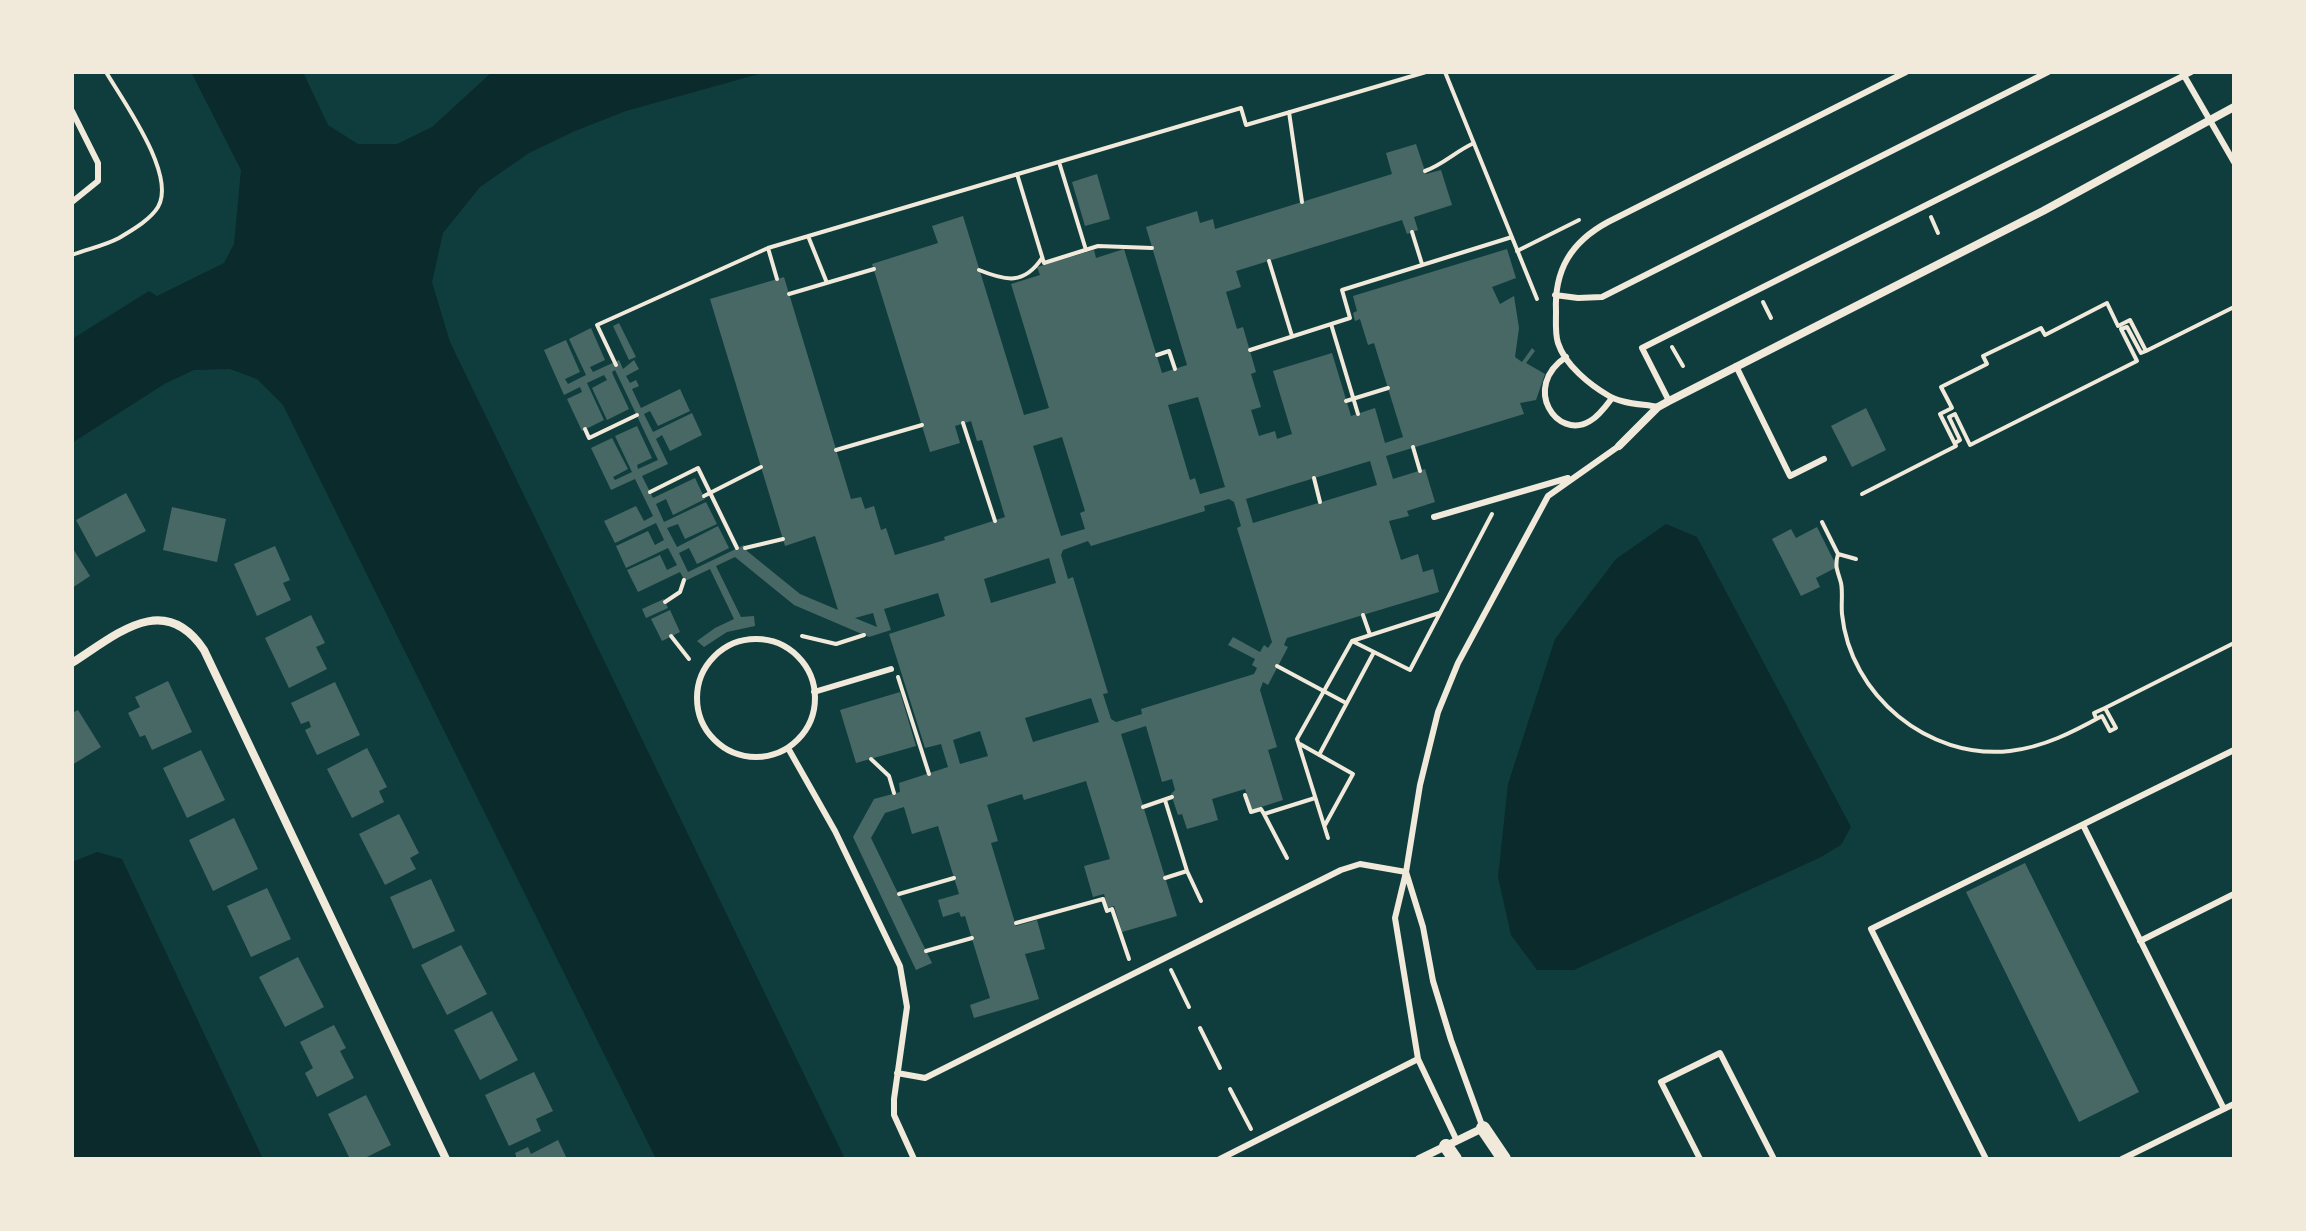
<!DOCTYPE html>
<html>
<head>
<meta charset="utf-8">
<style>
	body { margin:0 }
	#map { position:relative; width:2306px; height:1231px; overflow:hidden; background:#0f3d3e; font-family:"DejaVu Sans",sans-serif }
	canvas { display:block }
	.frame { position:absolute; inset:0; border:74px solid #f1e9da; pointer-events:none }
</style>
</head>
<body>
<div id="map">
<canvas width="2306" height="1231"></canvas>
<div class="frame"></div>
</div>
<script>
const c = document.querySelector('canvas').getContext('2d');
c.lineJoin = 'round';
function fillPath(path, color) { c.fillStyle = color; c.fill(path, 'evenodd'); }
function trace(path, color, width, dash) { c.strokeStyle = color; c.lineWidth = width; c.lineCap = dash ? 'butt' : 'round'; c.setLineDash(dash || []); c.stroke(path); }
fillPath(new Path2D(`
	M191,72H303L328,125L358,144H397L432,127L492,72H766L626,111L575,131L529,153L480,187L443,233L432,282L450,342L845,1159H656L283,405L257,379L230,369L194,370L166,383L72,443V339L149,291L157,296L224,263L234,244L241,170Z
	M1666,524L1697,537L1851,827L1841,845L1819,858L1574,970H1537L1511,935L1498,877L1508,784L1555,639L1616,559Z
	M97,852L122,859L263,1159H72V862Z`), '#0a2a2b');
fillPath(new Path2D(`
	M1416,144L1426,174L1441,170L1452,205L1414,217L1418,230L1407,234L1402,220L1236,271L1241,287L1226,292L1237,329L1243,327L1256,372L1251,374L1261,407L1251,410L1259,436L1275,431L1277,439L1292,434L1273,371L1332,353L1351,416L1375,408L1385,443L1403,437L1374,343L1368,345L1360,319L1355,321L1353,313L1357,311L1353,296L1507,249L1516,278L1492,287L1500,304L1514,296L1519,328L1515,357L1522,362L1532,348L1535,351L1526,363L1545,374L1536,400L1520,403L1524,414L1386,456L1393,479L1425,469L1435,502L1407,511L1409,516L1389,521L1401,560L1418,554L1423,572L1433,569L1439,592L1287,638L1284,645L1288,647L1268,685L1263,682L1260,690L1277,747L1268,750L1283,800L1252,810L1245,789L1212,799L1218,820L1187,829L1182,814L1178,815L1171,794L1175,790L1172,779L1162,782L1146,726L1121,734L1177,916L1122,932L1114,906L1108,908L1104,894L1093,897L1084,866L1110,859L1086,781L1024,800L1022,794L987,805L998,841L991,843L1016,926L1037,920L1045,949L1025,954L1039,999L974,1018L970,1005L990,998L965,916L961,917L959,912L943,917L938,900L959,894L938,826L912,834L904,807L885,813L871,838L932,963L916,970L853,837L874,799L900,792L899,783L948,767L941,744L925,748L889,634L945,616L938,593L884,609L891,630L869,637L794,605L735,557L716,566L741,617L754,616L755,626L727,632L704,647L697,641L715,628L734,619L710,569L685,581L680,572L638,592L627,570L660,555L667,570L677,565L668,548L626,568L616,546L648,531L655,545L664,540L656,523L615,543L604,521L636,506L644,521L653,516L635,479L611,490L591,448L612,438L628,469L613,477L615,480L632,472L615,436L637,426L652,458L637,465L638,469L658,460L615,370L612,372L614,377L629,409L607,420L592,388L607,380L604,375L587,383L604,420L582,431L567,399L582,392L580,387L564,395L544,350L566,340L580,372L565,379L568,384L586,375L569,339L591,328L605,360L590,367L593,372L619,360L623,369L634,360L639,369L626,376L630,383L636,380L639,386L632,389L641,408L680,389L690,411L658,426L650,411L644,414L653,432L692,413L702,435L670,451L662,435L656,439L668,464L642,476L653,498L695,478L705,499L673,515L666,499L656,504L664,522L706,502L717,524L685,539L678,524L667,528L677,547L718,526L729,548L697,564L689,548L679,553L688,572L744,545L747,551L800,594L838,610L815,536L785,546L710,299L784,277L851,499L861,497L865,509L874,506L881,530L886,528L895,555L945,540L944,537L1005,517L982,440L977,441L971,421L955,426L960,443L930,452L872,264L938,243L932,226L963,216L1024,415L1049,408L1011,284L1040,275L1037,267L1094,250L1096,258L1124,249L1162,373L1187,365L1146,227L1197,211L1200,223L1213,219L1215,229L1392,174L1386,153ZM1198,397L1225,487L1200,494L1195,478L1190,480L1168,405ZM1062,437L1085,511L1080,513L1085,529L1061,536L1033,446ZM1370,461L1377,485L1253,523L1246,499ZM1229,499L1234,502L1241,526L1237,528L1272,642L1268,648L1264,645L1260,652L1233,637L1228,645L1255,659L1252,665L1257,668L1254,674L1141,709L1142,714L1116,722L1111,719L1103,694L1108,693L1073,577L1068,579L1061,555L1063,550L1088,541L1091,546L1205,511L1204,506ZM1049,558L1056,583L991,603L984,579ZM873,613L877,627L855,618ZM1091,698L1099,722L1033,742L1025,718ZM980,731L988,756L960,764L953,740Z
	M1097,174L1110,219L1085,226L1072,182Z
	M619,323L636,357L629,360L613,326Z
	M1866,408L1886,450L1852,467L1831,426Z
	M126,493L146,531L96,557L76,520Z
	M172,507L226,519L217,562L163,550Z
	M1817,527L1837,567L1816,578L1820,587L1801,596L1772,539L1791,529L1796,538Z
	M275,546L290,580L283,583L291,600L257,616L234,564Z
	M72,547L90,576L72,588Z
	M664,599L668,608L646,618L642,609Z
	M670,610L680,632L662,641L651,619Z
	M311,615L325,643L316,647L327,669L289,688L265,638Z
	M168,681L192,732L152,750L145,735L140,737L128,713L140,707L135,697Z
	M335,682L360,735L317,755L305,730L311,727L309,721L301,724L291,703Z
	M900,692L916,746L856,763L840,710Z
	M78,710L101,747L72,765V713Z
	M367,748L387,787L379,791L384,802L352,818L327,769Z
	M201,750L225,800L187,818L163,768Z
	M399,814L419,853L410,858L416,869L385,885L359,834Z
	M234,818L258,869L213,891L189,840Z
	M2025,863L2139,1092L2079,1122L1966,892Z
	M431,879L455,931L413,949L390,897Z
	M267,888L291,939L251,957L227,906Z
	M461,945L487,994L447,1015L421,965Z
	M298,957L324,1007L285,1027L259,977Z
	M492,1011L518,1060L480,1080L454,1030Z
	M334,1025L346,1048L340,1051L354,1078L317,1097L305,1073L313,1068L300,1042Z
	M534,1072L553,1111L536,1119L541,1131L509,1146L485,1095Z
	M366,1095L391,1145L363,1159H350L328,1114Z
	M558,1140L567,1159H517L515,1153L528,1147L531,1154Z`), '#486865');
trace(new Path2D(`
	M1445,72L1537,299
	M1289,112L1302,202
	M1059,162L1086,250
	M1425,171C1444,164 1456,151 1474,143
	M1017,174L1044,263L1098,246L1152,248
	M1931,217L1938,233
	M1412,232L1422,264
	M808,236L827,283
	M768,248L777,279
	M1517,251L1579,220
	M72,255C87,249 104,246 119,238C132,230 150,220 158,207C177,175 123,101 106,72
	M1269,261L1292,336
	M979,270C1006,281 1024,285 1042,258
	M789,294L874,269
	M1763,302L1771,318
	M1331,324L1358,414
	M1672,347L1683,366
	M1250,350L1350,318L1342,290L1512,237
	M1157,355L1169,351L1175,369
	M616,365L597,325L768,248L1241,108L1246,125L1426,72
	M1346,401L1388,388
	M963,423L995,521
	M585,429L589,438L637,415
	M1955,443L1960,440L1949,417L1955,414L1970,445L2137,361L2121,329L2127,327L2141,353L2146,351
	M1413,447L1420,471
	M836,450L922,425
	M1314,478L1320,502
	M650,492L698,468L737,548
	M1862,494L1956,446L1940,414L1952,408L1941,387L1987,364L1983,356L2041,328L2045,335L2107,303L2118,326L2130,320L2146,351L2234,307
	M704,496L761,467
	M1822,522L1838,554L1856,559
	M745,548L783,539
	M1838,554C1834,567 1838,571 1841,583C1843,592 1841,604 1842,614C1850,695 1928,760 2010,751C2044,747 2073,732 2102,716L2110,731L2116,728L2105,708L2234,643
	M665,602L680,592L684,580
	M1439,613L1352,641L1410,670L1492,514
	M1363,615L1370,635
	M671,636L689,659
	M802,636L836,644L864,635
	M1277,666L1346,703
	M898,677L929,774
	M2096,718L2094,713L2105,708
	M1300,744L1353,774L1325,825
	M1319,755L1374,652
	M871,759L889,776L894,793
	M1245,795L1251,812L1261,809L1264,814
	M1165,800L1187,871L1201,901
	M1143,807L1172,797
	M1328,838L1297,739L1352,641
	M1287,858L1264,814L1315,798
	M1165,878L1187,871
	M899,894L954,878
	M1016,923L1103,899L1107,911L1112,909L1129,959
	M926,951L972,938
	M1171,970L1189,1007
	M1200,1028L1220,1068
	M1230,1089L1251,1129`), '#f1e9da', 4);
trace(new Path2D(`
	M2182,72L2234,162
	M72,111L98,163V181L72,202
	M1555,295L1578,298L1602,297L2048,72
	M1566,357C1521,387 1557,441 1590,421C1599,416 1606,406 1612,398
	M1736,366L1790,476L1824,459
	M1669,401L1642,348L2191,72
	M1658,407C1643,404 1622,404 1609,396C1590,385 1565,365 1558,343C1555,334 1556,322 1556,312C1554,270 1571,242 1608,222L1906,72
	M1434,517L1568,478
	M697 698a59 59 0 1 1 118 0a59 59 0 1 1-118 0Z
	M814,692L891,669
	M788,748L835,831L900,966L907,1007L894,1099V1115L914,1159
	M2083,825L2224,1109
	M2140,941L2234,894
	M1418,1059L1457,1141
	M897,1073L925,1078L1341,870L1360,864L1406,872L1395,918L1418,1059L1220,1159
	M1483,1128L1451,1040L1433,981L1423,927L1406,872L1420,785L1438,712L1458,663L1548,496L1619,446
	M1700,1159L1661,1082L1720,1053L1774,1159
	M1986,1159L1871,929L2234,750
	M2122,1159L2234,1104`), '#f1e9da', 6);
trace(new Path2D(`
	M1619,446L1658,407L1669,401L2043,211L2234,107
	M72,663C116,635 164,590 204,650L446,1159
	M1419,1159L1483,1128`), '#f1e9da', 8);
trace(new Path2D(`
	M1483,1128L1504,1159
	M1446,1146L1455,1159`), '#f1e9da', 14);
</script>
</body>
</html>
